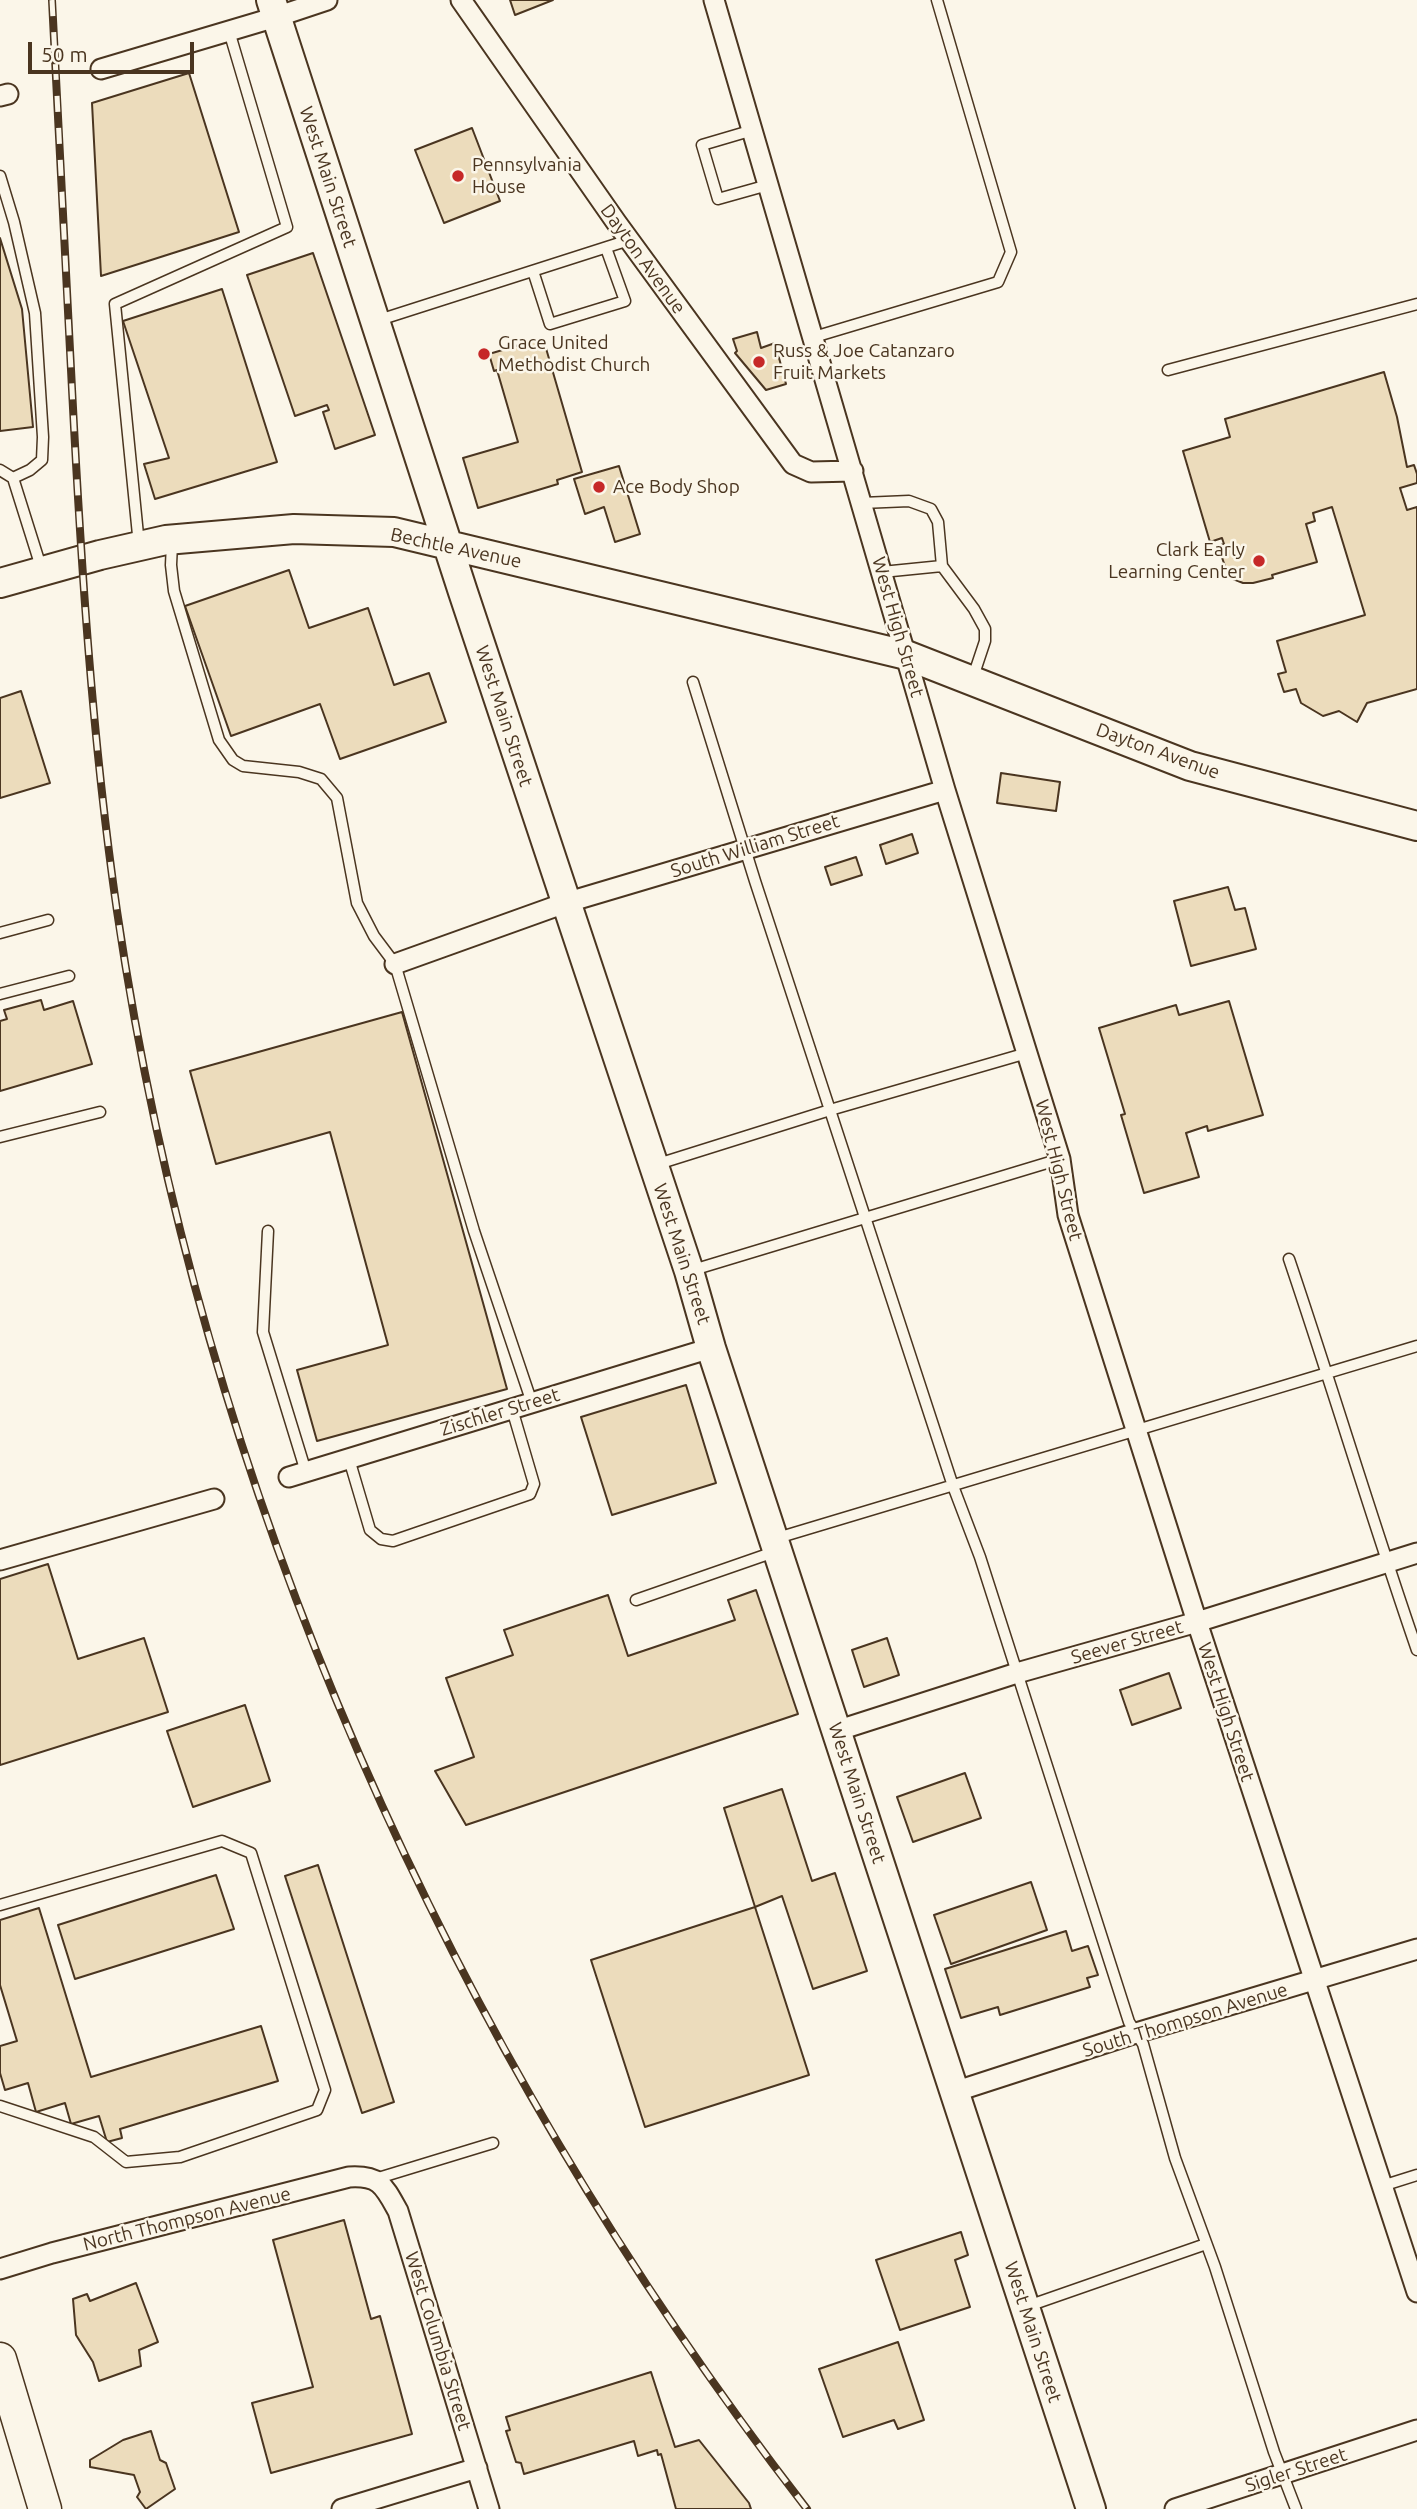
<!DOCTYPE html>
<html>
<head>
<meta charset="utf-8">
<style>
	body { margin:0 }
	#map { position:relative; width:1417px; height:2509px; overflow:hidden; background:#fbf6e9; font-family:Ubuntu,sans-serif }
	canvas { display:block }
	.scale { position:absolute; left:28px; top:42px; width:166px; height:32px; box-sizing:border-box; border:4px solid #4a3520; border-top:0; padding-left:9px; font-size:21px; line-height:24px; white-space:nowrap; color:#4a3520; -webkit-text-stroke:5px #fbf6e9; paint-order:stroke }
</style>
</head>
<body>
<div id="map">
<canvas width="1417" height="2509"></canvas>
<div class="scale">50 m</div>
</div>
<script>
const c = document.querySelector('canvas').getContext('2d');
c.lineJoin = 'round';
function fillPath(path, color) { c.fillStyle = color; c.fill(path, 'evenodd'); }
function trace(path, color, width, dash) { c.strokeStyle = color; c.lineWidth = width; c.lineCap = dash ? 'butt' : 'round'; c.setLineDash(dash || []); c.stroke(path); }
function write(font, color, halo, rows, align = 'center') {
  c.font = font + ' Ubuntu,sans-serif'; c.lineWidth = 5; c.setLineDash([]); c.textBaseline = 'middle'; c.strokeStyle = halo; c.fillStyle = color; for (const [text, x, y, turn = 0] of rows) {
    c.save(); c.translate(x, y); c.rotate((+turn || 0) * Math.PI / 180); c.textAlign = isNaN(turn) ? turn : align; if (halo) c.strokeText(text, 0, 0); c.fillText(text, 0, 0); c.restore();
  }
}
const building = new Path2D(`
	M510,0H553L515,15Z
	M189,73L239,232L101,276L92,103Z
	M472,128L500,201L444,223L415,150Z
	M0,238L22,309L33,427L0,431Z
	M313,253L375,435L335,449L323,412L329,410L327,405L295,416L247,275Z
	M222,289L277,462L155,499L144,464L169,458L123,321Z
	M757,332L761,348L775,343L786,384L766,390L735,353L737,351L733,339Z
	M543,338L582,472L557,480L558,484L478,508L463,458L518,442L497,370L494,371L489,354Z
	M1384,372L1397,417L1407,467L1414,465L1417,474V483L1400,488L1407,510L1417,507V689L1367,703L1357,722L1339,711L1323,716L1301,703L1296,689L1284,692L1278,674L1286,672L1277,641L1365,615L1332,507L1313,513L1315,521L1306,524L1317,562L1272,575L1273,578L1253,583H1243L1233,579L1227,572L1218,546L1224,544L1222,538L1210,542L1183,451L1230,437L1225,419Z
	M619,466L640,534L615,542L604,507L585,514L574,479Z
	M289,570L309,628L368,608L394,685L429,673L446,722L340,759L320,704L231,736L185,606Z
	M21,691L50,783L0,798V698Z
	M1001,773L1060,782L1056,811L997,803Z
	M912,834L918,853L886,864L880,845Z
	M856,857L862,875L831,885L825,867Z
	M1228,887L1235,910L1245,908L1256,949L1191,966L1174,901Z
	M41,1000L44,1010L73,1001L92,1064L0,1091V1021L7,1019L4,1010Z
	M1229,1001L1263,1115L1208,1131L1207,1126L1186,1133L1199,1177L1144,1193L1121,1115L1125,1114L1099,1028L1176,1005L1179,1015Z
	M402,1012L507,1389L317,1441L297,1370L388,1345L330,1132L216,1164L190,1071Z
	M686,1385L716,1483L612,1515L581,1417Z
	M48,1564L78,1659L144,1638L168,1712L0,1765V1579Z
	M756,1590L798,1714L466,1825L435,1771L474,1757L446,1678L513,1655L504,1630L608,1595L628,1656L735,1620L728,1600Z
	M887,1638L899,1675L864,1687L852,1650Z
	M1169,1673L1181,1708L1132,1725L1120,1690Z
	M245,1705L270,1781L193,1807L167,1731Z
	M965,1773L981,1818L913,1842L897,1797Z
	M782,1789L812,1881L835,1873L867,1971L813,1989L782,1896L755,1907L724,1808Z
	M318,1865L394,2102L362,2113L285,1876Z
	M216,1875L234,1929L75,1979L58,1925Z
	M1031,1882L1047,1930L951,1964L934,1915Z
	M755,1907L809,2075L645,2127L591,1960Z
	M39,1908L91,2077L261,2026L278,2081L120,2129L122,2138L107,2142L99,2116L71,2124L65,2103L36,2112L28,2083L5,2090L0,2073V2046L17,2041L0,1985V1920Z
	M1066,1931L1072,1951L1088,1946L1098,1975L1087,1978L1090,1987L1000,2015L998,2007L961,2018L945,1969Z
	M344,2220L371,2319L380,2316L412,2434L271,2473L252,2403L313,2387L273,2240Z
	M961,2232L968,2255L955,2260L970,2307L900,2330L876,2260Z
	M136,2283L158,2342L139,2350L141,2366L99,2381L93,2362L76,2335L73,2299L87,2294L90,2301Z
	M898,2342L924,2420L898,2429L894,2420L843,2437L819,2369Z
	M651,2372L675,2447L699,2440L749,2503L751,2509H676L661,2454L658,2455L657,2450L638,2456L634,2441L524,2474L521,2463L516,2462L506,2431L510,2430L506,2417Z
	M151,2431L160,2460L166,2463L175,2489L146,2509L137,2497L140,2492L134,2475L90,2467V2460L123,2440Z`);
fillPath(building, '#ecdcbc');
trace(building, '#4a3520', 2);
const lane = new Path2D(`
	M753,130L702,145L718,199L768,185
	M0,176L14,222L35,313L43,437L42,460L30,470L13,478
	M533,271L550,324L625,301L606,248
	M376,321L629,240
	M814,337L998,282L1011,252L937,0
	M1168,370L1417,304
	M0,470L13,478L41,567
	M862,503L909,501L931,509L938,522L942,566L974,609L985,629V641L973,677
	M172,543L171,565L174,591L219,740L233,760L243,766L299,772L321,779L337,798L357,903L374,936L395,964L474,1231L532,1403
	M139,545L115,304L287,227L229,31
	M882,572L942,566
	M693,682L755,881L953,1486L980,1557L1129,2022L1143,2044L1175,2158L1215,2267L1274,2452L1296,2509
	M0,933L48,920
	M0,994L69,976
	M0,1137L100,1112
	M658,1164L830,1110L1027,1053
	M268,1231L263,1332L306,1472
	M1289,1259C1333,1389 1372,1520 1417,1650
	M693,1270L1060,1159
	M349,1459L370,1530L381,1539L393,1541L530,1494L534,1484L512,1409
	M774,1539L1417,1346
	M636,1600L774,1552
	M0,1905L222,1841L251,1853L325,2090L317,2110L180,2157L126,2162L94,2137L0,2106
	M375,2179L493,2143
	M1382,2186L1417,2175
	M1028,2306L1206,2244`);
const street = new Path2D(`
	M461,0L616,222L793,464L811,472L853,471
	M714,0L945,790L1060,1159L1068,1215L1197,1622L1417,2292
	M101,69L276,17L327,0
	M0,96L8,94
	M395,964L565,903L945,790
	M289,1477L711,1348
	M0,1560L214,1499
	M836,1731L1017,1673L1197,1622L1417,1553
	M954,2092L1136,2033L1417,1949
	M0,2269L52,2253L349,2177C380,2175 384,2186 398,2211L489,2509
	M342,2509L477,2468
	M1175,2509L1417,2430`);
const secondary = new Path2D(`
	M271,0L463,592L689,1271L711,1348L1091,2509
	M0,583L100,555L166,540L294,529L394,532L906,655L1190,766L1417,826`);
const primary = new Path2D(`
	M0,2359L45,2509`);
trace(lane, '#4a3520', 13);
trace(street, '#4a3520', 23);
trace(secondary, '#4a3520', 32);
trace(primary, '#4a3520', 35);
trace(lane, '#fbf6e9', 10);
trace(street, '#fbf6e9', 19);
trace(secondary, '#fbf6e9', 28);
trace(primary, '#fbf6e9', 32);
const rail = new Path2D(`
	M52,0C59,130 65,259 72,389C81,563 92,738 117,911C202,1493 448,2045 807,2509`);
trace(rail, '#4a3520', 8);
trace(rail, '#fbf6e9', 5, [16]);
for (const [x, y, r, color] of [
	[458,176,7,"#c62828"],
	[484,354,7,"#c62828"],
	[759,362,7,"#c62828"],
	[599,487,7,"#c62828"],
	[1259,561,7,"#c62828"]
]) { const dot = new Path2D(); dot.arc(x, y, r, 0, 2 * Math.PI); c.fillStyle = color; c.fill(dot); trace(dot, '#fbf6e9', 2.5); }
write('19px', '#4a3520', '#fbf6e9', [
	["Pennsylvania",472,165],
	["House",472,187],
	["Grace United",498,343],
	["Methodist Church",498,365],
	["Russ & Joe Catanzaro",773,351],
	["Fruit Markets",773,373],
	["Ace Body Shop",613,487],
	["Clark Early",1245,550,"right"],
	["Learning Center",1245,572,"right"]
], 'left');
write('19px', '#4a3520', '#fbf6e9', [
	["West Main Street",328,177,72],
	["Dayton Avenue",643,259,54],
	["Bechtle Avenue",456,548,12],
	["West High Street",898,627,74],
	["West Main Street",504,716,72],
	["Dayton Avenue",1158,751,20],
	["South William Street",755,846,-17],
	["West High Street",1059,1170,76],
	["West Main Street",682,1254,72],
	["Zischler Street",500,1412,-17],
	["Seever Street",1127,1642,-16],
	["West High Street",1226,1712,72],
	["West Main Street",857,1793,72],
	["South Thompson Avenue",1185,2020,-17],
	["North Thompson Avenue",187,2219,-14],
	["West Main Street",1033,2332,72],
	["West Columbia Street",438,2341,73],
	["Sigler Street",1296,2470,-18]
]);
</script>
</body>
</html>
